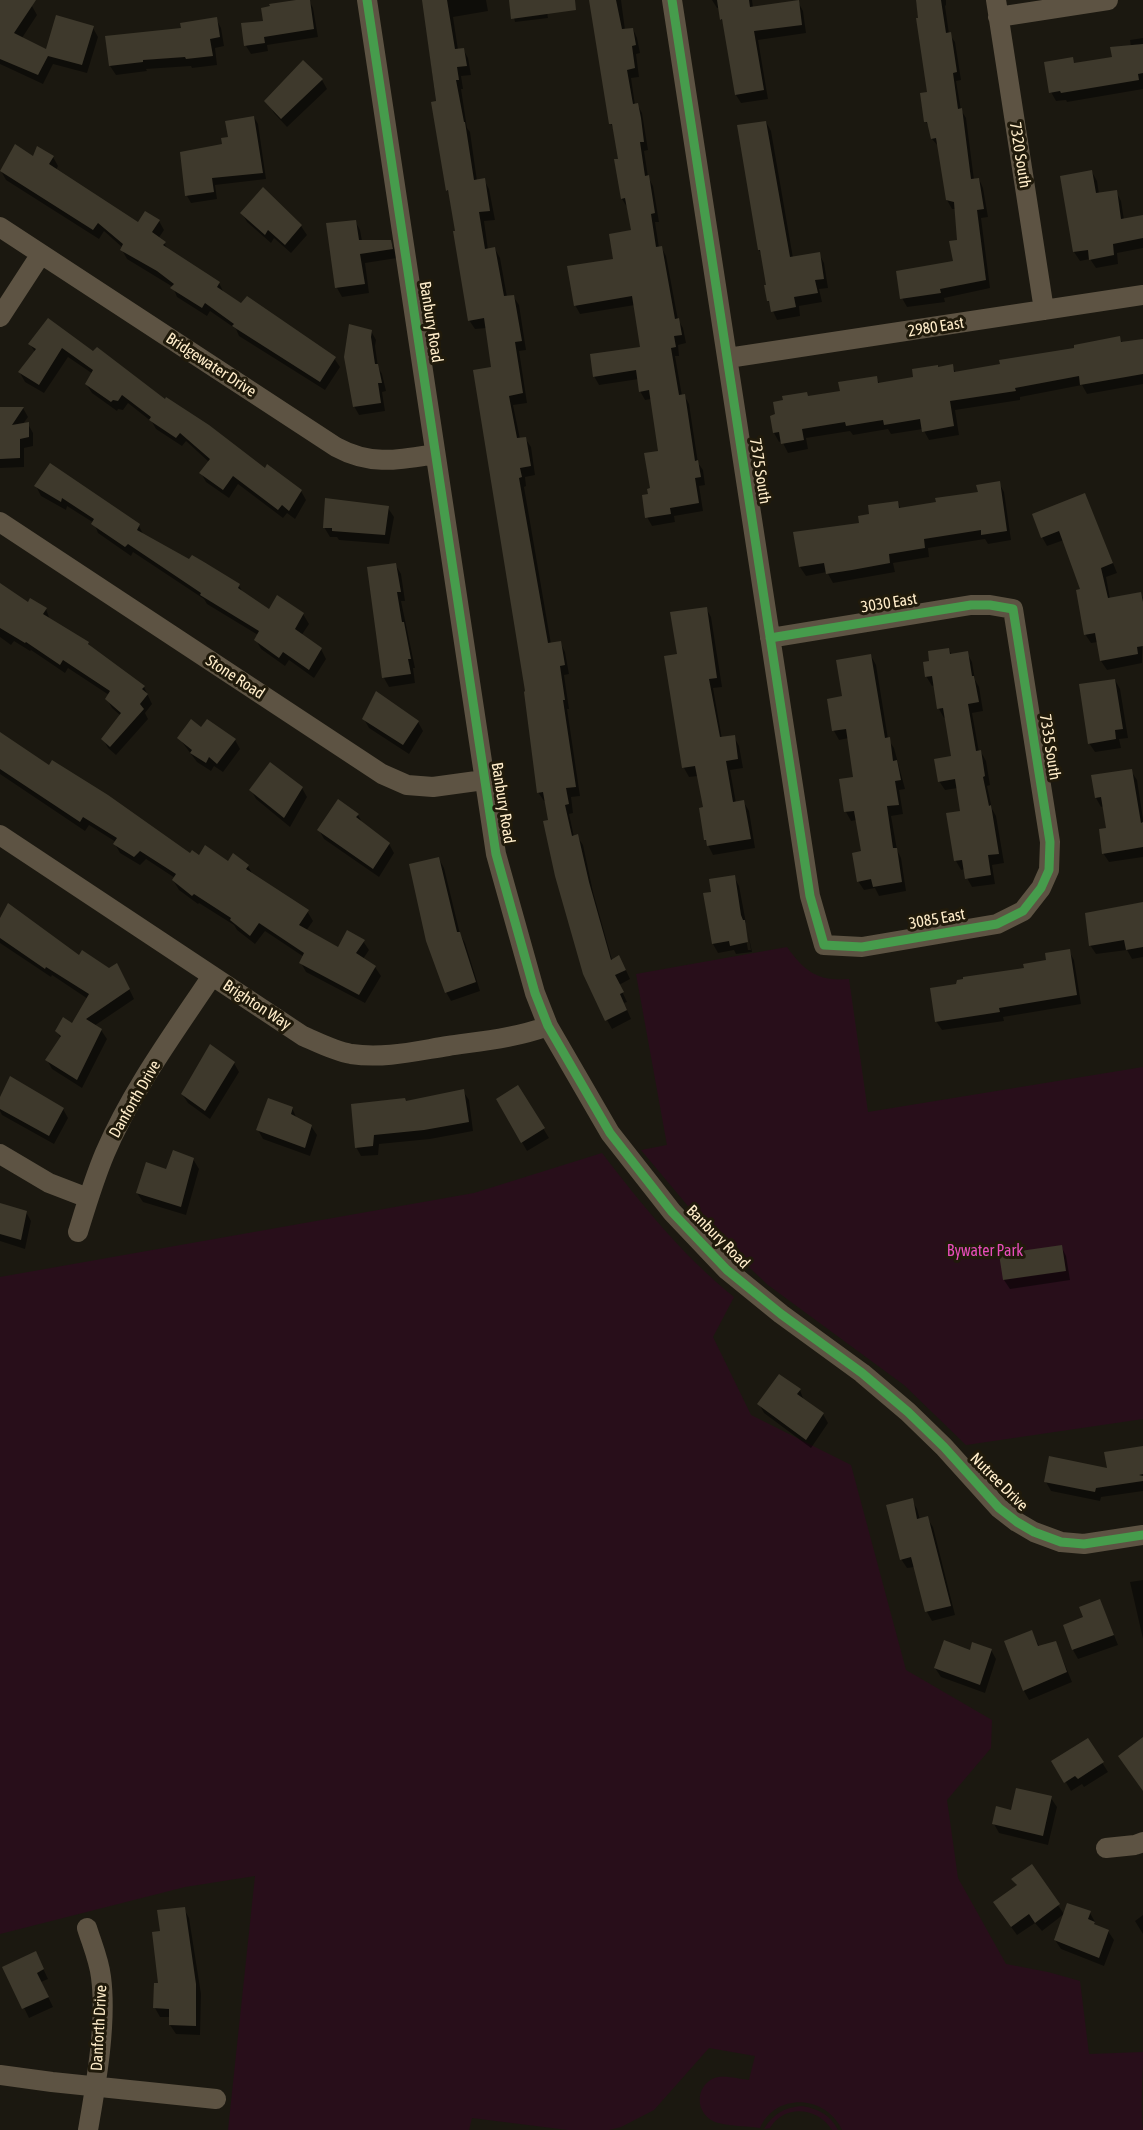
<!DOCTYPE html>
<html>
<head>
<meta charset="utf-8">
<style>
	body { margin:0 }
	canvas { display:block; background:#1b1810 }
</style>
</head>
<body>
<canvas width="1143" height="2130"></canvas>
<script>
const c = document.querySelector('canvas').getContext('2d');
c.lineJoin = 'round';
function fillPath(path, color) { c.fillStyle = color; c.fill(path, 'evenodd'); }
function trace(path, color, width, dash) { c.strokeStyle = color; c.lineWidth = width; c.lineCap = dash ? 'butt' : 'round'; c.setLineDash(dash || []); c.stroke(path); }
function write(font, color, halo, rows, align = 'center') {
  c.font = font + ' "Asap Condensed",sans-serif'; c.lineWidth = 6; c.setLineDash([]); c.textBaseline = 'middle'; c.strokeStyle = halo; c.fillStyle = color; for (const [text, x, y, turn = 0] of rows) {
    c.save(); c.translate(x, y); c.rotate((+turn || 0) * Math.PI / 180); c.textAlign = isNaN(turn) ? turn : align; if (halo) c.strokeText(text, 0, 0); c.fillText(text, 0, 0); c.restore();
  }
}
fillPath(new Path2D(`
	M787,947C804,971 818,982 849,979L868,1112L1143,1067V1419L966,1445L904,1385L768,1285L703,1224L641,1150L667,1145L636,974Z
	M602,1153C642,1205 683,1256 734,1297L713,1337L751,1415L851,1465L906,1670L992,1720L991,1748L947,1800L958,1878L1006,1964L1048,1972L1080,1981L1089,2054L1143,2052C1143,2077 1140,2106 1143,2130H842C826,2095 776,2092 760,2128C748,2126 723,2126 713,2121C696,2112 695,2089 712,2079C722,2074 738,2079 749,2080L755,2056L709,2048L654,2110L621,2127L609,2130H568L472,2118L469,2130H228L255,1876L185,1887L0,1934V1277L474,1193Z
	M802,2106C819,2109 830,2115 838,2130H832C818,2107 784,2104 770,2128L764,2129C773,2114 785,2107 802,2106Z`), '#280e1a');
fillPath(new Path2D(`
	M0,0H24L32,6L37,15L22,38L47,51L93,28L98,37L87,73L53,64L43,84L0,64Z
	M306,0H309L313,8L318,37L267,45L268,51L251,54L246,46L264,22Z
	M423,0H486L488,11L453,17L458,50L463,49L468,58L471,75L461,76L463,89H461L467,128L470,132L477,181L484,180L489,189L495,220L484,221L488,250L495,249L500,258L507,297L513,296L519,305L526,350L519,351L527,403L513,405L520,439L525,438L531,447L535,475L525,477L526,486L524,487L551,644L560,642L565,652L569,674L564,675L569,709H567L580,796L571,797L573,813L569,814L574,837L577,836L583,845L593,892L612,960L624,966L630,979L619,985L627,1002L624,1003L631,1019L612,1029L607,1020L546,801H544L538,792L493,368L487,328L475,329L469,320L457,232L450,195L447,190Z
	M510,0H545L548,18L515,22Z
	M590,0H621L625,30L633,29L637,38L640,53L636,54L639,77L631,78L635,105L637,104L642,113L648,150L644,151L648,177L653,186L659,222H655L659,248L661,247L666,256L678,320L683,328L686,343L678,345L679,356H675L682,396L684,395L689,404L698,463L703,470L705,485L699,486L703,511L674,516L675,522L652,526L647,517L660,452L651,399L645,400L640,391L639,379L599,385L594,376L642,348L635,305L580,314L575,305L615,260L632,232L627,207L622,199L620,160L615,132L611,124Z
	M712,0H752L753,8L798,2L803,11L806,33L758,40L768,99L741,103L736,95L725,26L721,19L719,8H717Z
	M916,0H946V5L945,6L949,34L955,42L961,80L956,81L961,110L966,118L974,180L979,179L983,188L988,217L981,218L990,288L944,298L945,302L907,307L902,298L954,263L959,242L956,209H952L947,200L939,147L932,139L931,131L926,122L929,94Z
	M216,19L221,28L224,46L215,48L217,65L192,68L191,66L146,69L147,71L116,75L110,66L183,29Z
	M1143,38V89L1067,102L1066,100L1056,101L1051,92L1072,59L1075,64L1113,58L1131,47L1130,40Z
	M303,62L322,80L327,89L287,127L274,113L268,103Z
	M254,117L258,124L266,179L215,185L217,199L191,203L187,196L230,139Z
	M766,122L771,131L793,258L819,254L824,263L828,288L819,289L822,302L799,306L800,316L777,320L768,300V286L763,257L759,250Z
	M53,157L58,166L56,170L138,225L159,221L164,230L158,239L164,243L169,251L219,283L224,293L334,358L340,367L325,390L239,336L236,329L210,311L207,316L177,297L173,287L127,259L122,250L123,248L104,231L99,239L6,180L1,171L33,158Z
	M1092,172L1097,181L1099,194L1116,191L1121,201L1124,220L1143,217V248L1117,253L1118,264L1096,268L1090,259L1080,261L1074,252Z
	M263,189L301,226L307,235L291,253L274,238L271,243L247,222L242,213Z
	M355,221L360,230L362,241L390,242L396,251L397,258L365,263L369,293L342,297L337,288L328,225Z
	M48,320L265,470L301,491L306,500L295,519L287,513L283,518L238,484L229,498L206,482L201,473L209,462L186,441L182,446L156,429L152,422L128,403L123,410L118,409L117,411L92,393L86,384L93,374L68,357L44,393L25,382L20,373L35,352L30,344Z
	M371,331L376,340L375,346L378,367L382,374L386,391L382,392L385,411L359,415L354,406Z
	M1119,337L1123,344L1143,340V384L1087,394L1082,385L1020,397V400L955,410L959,435L929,440L923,429L891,434L888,429L853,435L850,431L806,438L808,449L788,453L782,441L779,442L774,433L809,398L842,393L876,378L880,384L915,379L938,368L952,366L956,373L1076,349Z
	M23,408L28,417L23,424H28L33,433V446L24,448V467L0,468V409Z
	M999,483L1004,492L1011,540L988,544L985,539L928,548L929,557L893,563L895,572L833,583L827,572L806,576L800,567L795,533L861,525L871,515L897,502L901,509L938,503L979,493Z
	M36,486L139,526L144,536L239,586L244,594L269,611L303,614L309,624L301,636L321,649L326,659L314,678L289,660L285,666L261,649L256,640L258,635L207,604L204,599L133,552L131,556L98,533L94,523L67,506L66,510L41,496Z
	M1089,504L1117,573L1106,577L1110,599L1140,593L1143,598L1142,663L1107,670L1101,661L1098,642L1091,643L1085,634L1082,590L1064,540L1047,546L1042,537Z
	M388,508L394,517L389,544L339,540L337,537H330L324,527Z
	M395,564L401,574L405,601H401L415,668H413L415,683L389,687L384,678Z
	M0,587L29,604L46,609L50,620L88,643L91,647L144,687L152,704L145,713L148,719L116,755L108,748L103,739L121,716L112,708L107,699L109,695L68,668L65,673L31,650L30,651L14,641L11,645L0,637Z
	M706,608L711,617L722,687L713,688L722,739L734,737L739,746L743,768L730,770L736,803L743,801L749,811L755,848L713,855L705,839V808L698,776L689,777L684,768L666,658L678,656Z
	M949,650L952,655L967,653L972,662L975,680L979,687L983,711L972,713L979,752H981L986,761L990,785L987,786L992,809L996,816L1004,863L992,865L995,884L972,887L967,878L965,869L961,870L956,861L961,812L958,788L945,790L939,781L953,758L946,717L944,718L939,709L935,685L932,686L926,676L931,662Z
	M871,656L876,665L888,739L894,748L905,789L899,790L903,814L891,816L897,850L901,858L906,891L879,896L875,888L864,890L858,881L862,853L857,820L851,821L846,812L855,778L849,738L839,740L834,731L843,697Z
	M1115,680L1120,689L1128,738L1119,739L1121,748L1095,752L1089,743Z
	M364,719L418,722L423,731L409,754L369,728Z
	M202,729L235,740L240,749L223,772L214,766L211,771L197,762L179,738Z
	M0,734L190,856L248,866L253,875L307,911L313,921L306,931L339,949L363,941L369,950L363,959L375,967L381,976L365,1003L306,972L301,963L304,957L265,931L255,944L237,930L234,925L199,903L198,904L179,890L173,880L175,878L146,859L140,865L120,853L115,844L116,842L89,825L85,831L0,774Z
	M1131,771L1137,780L1143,819V857L1109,862L1103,853L1108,829L1104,806L1101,807L1096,798Z
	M302,788L307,797L290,827L256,799L251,790Z
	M358,815L363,824L389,844L394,853L379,877L324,839L319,830Z
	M439,859L444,868L460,934L465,943L480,991L451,1001L446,992Z
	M734,877L739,886L746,923L743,921L748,950H751L747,928L752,952L736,954L734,950L718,953L713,944V893Z
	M1143,903V957L1132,959L1127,950L1096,954L1090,945Z
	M0,921L122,974L134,999L94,1026L101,1030L107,1039L82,1088L52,1069L47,1060L61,1039L57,1031L73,1025L88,999L52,975L51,977L0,943Z
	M1069,951L1074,960L1081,1004L1003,1017L1004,1021L942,1030L936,1021L958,985L1025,970Z
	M234,1063L239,1072L210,1119L188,1103L182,1094Z
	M518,1087L549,1138L527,1151L498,1100Z
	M463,1091L469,1100L473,1131L430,1139L379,1144L378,1155L361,1156L356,1147L406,1103Z
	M0,1100L63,1109L68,1118L54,1144L2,1115L0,1111Z
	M292,1108L297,1119L311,1126L317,1135L310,1156L263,1139L258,1130Z
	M193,1159L199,1169L186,1215L143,1202L137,1193L167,1171Z
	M0,1203L2,1205L26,1212L31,1221L25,1249L0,1241Z
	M1061,1246L1066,1256L1070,1280L1010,1289L1004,1280L1001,1256Z
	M800,1390L804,1401L823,1414L828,1423L811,1448L764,1413L759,1404Z
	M1143,1447V1491L1101,1497L1100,1501L1051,1491L1046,1482L1109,1470Z
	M912,1500L917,1509L920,1520L927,1518L933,1527L955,1615L932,1621L927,1612L915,1567L907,1568L901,1559Z
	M1143,1580V1639L1130,1582Z
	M1100,1600L1118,1645L1078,1659L1073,1650Z
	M1032,1632L1040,1648L1056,1643L1072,1682L1029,1700L1024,1691L1006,1641Z
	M991,1650L996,1659L985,1693L941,1677L935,1668L971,1652Z
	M1088,1740L1108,1772L1084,1787L1082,1784L1071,1791L1054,1762Z
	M1051,1798L1057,1807L1048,1845L999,1833L994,1824L1012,1811Z
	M1031,1866L1064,1914L1042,1931L1035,1923L1017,1935L1000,1912L1018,1887L1013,1879Z
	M184,1909L189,1918L201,1994L200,2035L176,2034L170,2025V2017H160L155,2008L160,1984L162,1933Z
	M1090,1913L1095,1922L1094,1924L1108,1931L1114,1940L1104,1966L1061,1949L1055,1940Z
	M1143,1915V1934L1135,1921Z
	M40,1962L48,1979L41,1982L53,2007L29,2018L4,1967Z`), '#0007');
fillPath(new Path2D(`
	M0,0H36L14,33L46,49L56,15L94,26L82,65L48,56L38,75L0,59Z
	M296,0H310L314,29L264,37L265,43L244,46L241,23L263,21L261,8L270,6L269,4Z
	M422,0H447L455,49L464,48L467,66L457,67L459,80H456L464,122H465L474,180L485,178L490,211L479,212L485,249L495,247L504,296L514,295L522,341L515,342L523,393L509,396L517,438L526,437L531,466L520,468L522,477L519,478L548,643L561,641L565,665L560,666L565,700H563L576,787L566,788L569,804L565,805L572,836L578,834L589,882L611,960L619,955L626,970L615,975L624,992L620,994L627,1010L605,1021L583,974L555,876L543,821L548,820L543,792L537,793L524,692L525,691L473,370L491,367L484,318L468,321L453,231H455L448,190L446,191L431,102L436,101Z
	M509,0H575L576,10L511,19Z
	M589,0H616L622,29L633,28L636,45L632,46L635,68L627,70L633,104L638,103L641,118L644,142H640L645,176L649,175L655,213L651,214L656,247L662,246L675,319L679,318L682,335L674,336L676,347L671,348L679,395L685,394L695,461L698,460L701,477L695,478L699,503L670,508L671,514L645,518L642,495L648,494L647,489L650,488L644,453L658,451L649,390L639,392L636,370L593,377L590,354L640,347L632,296L574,306L567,266L613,259L609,234L631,230L625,198L621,199L614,159H618L612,124H609Z
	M717,0H749L750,7L799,0L802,25L754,31L764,90L735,95L722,19L720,20Z
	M916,0H941L946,33L951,32L957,72L953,73L958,109L962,108L971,179L979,178L984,209L977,210L986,280L940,289L941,293L900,299L896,271L953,261L949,241L957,240L954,202L946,200L936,138L931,139L927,122H924L920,93L927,92L916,18H918Z
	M217,17L220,37L210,39L213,56L186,59L185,57L143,60V62L109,66L105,36L181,28L180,23Z
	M1143,44V73L1138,74L1139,80L1061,93L1060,91L1049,93L1044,62L1073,57L1074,63L1112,57L1110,47Z
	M303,60L323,79L281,119L264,101Z
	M254,116L263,173L212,178L214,192L185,196L180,152L222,144L221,138L228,137L225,121Z
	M766,121L790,257L820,252L824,279L815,280L818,293L794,297L796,307L771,312L769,301H767L764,285H766L760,250H758L737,125Z
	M15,144L33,156L37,146L54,156L49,164L138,222L145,211L160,220L152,232L166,242L163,245L220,282L217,287L241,303L247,296L336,357L320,382L232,326L234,324L205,303L202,308L170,288L174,284L157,271L120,250L123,244L98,223L93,230L0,171Z
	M1092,170L1096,193L1117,190L1121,219L1143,215V238L1113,244L1114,255L1089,260L1088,250L1073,252L1060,176Z
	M263,187L302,225L285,245L268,230L265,235L240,213Z
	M356,220L359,240H391L393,249L360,254L365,284L335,288L326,223Z
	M48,318L93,351L97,347L165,399L166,397L209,425L265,468L267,464L302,490L289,511L282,505L278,510L233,476L223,490L199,473L210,459L180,433L176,438L149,420L151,417L122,395L118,401L113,400L111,402L85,384L93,370L62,348L39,385L18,372L36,349L28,344Z
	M349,324L372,330L371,337L375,364H378L382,383H378L381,403L353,407L344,357Z
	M1120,336L1121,342L1143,339V374L1080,385L1079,376L1015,388L1016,391L950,401L954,426L922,432L920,419L884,425L883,420L846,426L845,422L802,429L804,440L781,444L779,432L773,433L770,416L775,414L773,402L783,400L782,396L807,392L808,396L840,391L838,382L877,376L878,383L913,377L912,369L938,365V367L953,364L954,372L1000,364L999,360L1074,348V345Z
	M0,407H24L12,425L29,422V437L20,439V458L0,459Z
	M50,463L140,524L137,530L189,559L192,555L204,562L240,584L238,588L269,609L277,595L304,613L295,629L322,648L309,670L283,652L279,658L254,640L259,631L200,595L201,593L128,544L125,547L91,524L94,519L62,498L61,502L34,486Z
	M1000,481L1007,531L981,535V530L924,539L925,548L889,554L890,563L852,570L826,574L824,563L799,567L793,532L859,523L858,516L869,514L868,505L898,501L899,508L936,502L935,498L978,492L976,485Z
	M1085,493L1113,563L1101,568L1108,598L1141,592L1143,602V646L1137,647L1138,654L1100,661L1095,633L1084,635L1076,590L1080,589L1059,531L1041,538L1032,514Z
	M325,498L389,506L385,535L332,531V528H323Z
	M396,563L401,592H397L402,622H404L411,659H408L411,674L382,678L367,567Z
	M0,583L28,602L30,598L47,608L43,614L89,642L88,644L145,686L142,689L148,694L140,704L144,709L110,747L101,739L121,713L105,699L110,691L63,660L60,665L26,642L25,643L0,628Z
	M707,607L717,678L709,679L720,737L735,735L738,759L726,761L733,802L744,800L751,839L707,846L706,840H704L699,808L703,807L695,766L682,768L664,656L677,654L670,612Z
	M949,648L950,654L968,651L972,676H974L979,702L968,704L976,751L981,750L985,776L983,777L989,806L991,805L999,854L988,855L991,875L965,879L962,860L954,861L946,813L960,811L955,779L938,782L934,759L951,756L943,708L937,709L932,676L925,677L923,662L929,661L928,651Z
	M871,654L885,738L890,737L893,761L897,760L901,780L895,781L899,805L887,806L893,848H897L902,882L873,887L871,879L857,882L852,853L861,851L854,811L844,812L839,779L853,777L846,729L832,731L827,699L842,696L836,660Z
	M1115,679L1123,729L1115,730L1116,739L1088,744L1079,684Z
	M376,691L419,721L403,745L362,719Z
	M191,719L201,727L207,719L236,739L217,764L209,757L206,763L190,753L192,750L177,738Z
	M0,732L49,765L52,760L108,795L190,853L192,850L199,855L205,845L228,861L233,853L249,865L246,869L309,910L299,925L338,947L347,930L365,940L356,953L376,966L359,995L299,963L304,953L259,923L250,936L230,920L231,918L194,894L192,896L172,880L176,874L140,851L134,857L113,844L117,838L83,817L80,822L0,769Z
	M270,762L303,787L284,818L249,790Z
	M1132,769L1141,823L1143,822V847L1102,854L1099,829L1106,828L1101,797L1095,798L1091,775Z
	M338,799L359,814L356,817L390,843L373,869L317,830Z
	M439,857L457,932H460L476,982L445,993L426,941L409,864Z
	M735,875L741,915L743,920H745L748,942L730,946L729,941L712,944L703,893L711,892L709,879Z
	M1143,902V947L1126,950L1124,940L1089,946L1085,913Z
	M8,903L79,955L82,950L109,968L117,963L130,989L86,1019L102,1029L77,1080L45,1060L61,1036L55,1031L63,1017L72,1023L89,994L46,967L45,969L0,938V918Z
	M1070,949L1077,995L999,1008L1000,1012L935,1022L930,988L956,984L957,980L963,979V977L1024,968L1023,964L1046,960L1045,953Z
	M210,1044L235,1062L205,1111L181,1094Z
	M10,1076L64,1108L49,1136L0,1109V1097Z
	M518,1085L545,1128L521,1143L496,1099Z
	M464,1089L469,1122L424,1130L374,1135L373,1146L355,1148L351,1104L405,1098L406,1101Z
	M268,1098L293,1107L291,1114L312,1125L305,1148L256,1130Z
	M173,1150L194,1158L181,1207L136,1193L146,1162L166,1169Z
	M0,1203L27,1211L21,1240L0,1234Z
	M1062,1245L1066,1271L1003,1280L999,1254Z
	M779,1374L801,1389L797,1394L824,1413L806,1440L757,1404Z
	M1143,1446V1474L1139,1475L1143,1476V1481L1096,1488L1095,1492L1044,1482L1049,1456L1107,1468L1104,1452Z
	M913,1498L917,1519L928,1516L951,1606L925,1612L911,1557L900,1560L886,1505Z
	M1100,1599L1114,1635L1072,1650L1063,1625L1083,1617L1079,1607Z
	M1032,1630L1038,1646L1056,1641L1067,1672L1023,1691L1004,1641Z
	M944,1640L970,1650L972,1642L992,1649L980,1685L934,1668Z
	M1143,1737V1791L1118,1756Z
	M1088,1738L1104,1762L1078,1779L1075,1776L1064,1783L1051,1761Z
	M1016,1788L1052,1796L1043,1836L992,1824L996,1806L1011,1810Z
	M1032,1864L1060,1904L1035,1923L1029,1914L1011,1927L993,1902L1017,1885L1011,1879Z
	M1067,1903L1091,1911L1088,1919L1095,1922L1094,1924L1109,1930L1099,1958L1054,1940Z
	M185,1907L196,1984V2026L169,2025V2009L153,2008L154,1983H158L152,1932L160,1931L157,1910Z
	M36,1951L44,1969L37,1973L49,1997L22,2009L2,1967Z`), '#3e392c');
trace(new Path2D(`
	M367,0L496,854L535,993L548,1026L610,1133L672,1212L727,1270L781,1314L862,1373L908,1412L944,1447L999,1508L1017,1522L1034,1532L1061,1542L1084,1544L1143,1535
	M672,0L810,896L824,945L862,947L997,924L1023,911L1041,888L1049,870L1050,842L1013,609L990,605H971L770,638
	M996,0L1044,310
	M998,17L1108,0
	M0,227L336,447C371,466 398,460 435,454
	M0,317L41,254
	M728,358L1143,295
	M0,522L382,774L407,785L433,787L484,780
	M0,835L303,1036C319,1043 334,1051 351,1054C384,1059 416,1051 448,1046C482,1041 516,1038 548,1026
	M0,1154L49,1183L88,1198
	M78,1232C86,1206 94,1179 105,1153C132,1090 174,1033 212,976
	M1106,1848L1135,1845L1143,1842
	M87,1928C92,1944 99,1960 101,1977C107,2023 96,2084 88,2130
	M0,2075L52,2082L216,2099`), '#5d5343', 20);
trace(new Path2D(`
	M367,0L496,854L535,993L548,1026L610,1133L672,1212L727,1270L781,1314L862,1373L908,1412L944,1447L999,1508L1017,1522L1034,1532L1061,1542L1084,1544L1143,1535
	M672,0L810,896L824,945L862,947L997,924L1023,911L1041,888L1049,870L1050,842L1013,609L990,605H971L770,638`), '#469c4c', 9);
write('16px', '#ffedca', '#201a0b', [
	["7320 South",1020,155,81],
	["Banbury Road",431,322,81],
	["2980 East",936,327,-9],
	["Bridgewater Drive",211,365,33],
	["7375 South",760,471,81],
	["3030 East",889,603,-9],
	["Stone Road",235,677,33],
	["7335 South",1050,747,81],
	["Banbury Road",503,803,81],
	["3085 East",937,919,-10],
	["Brighton Way",257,1005,33],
	["Danforth Drive",135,1099,-60],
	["Banbury Road",718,1237,45],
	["Nutree Drive",999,1482,45],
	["Danforth Drive",99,2028,-87]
]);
write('16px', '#e84dba', '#201a0b', [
	["Bywater Park",985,1251]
]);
</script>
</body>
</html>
